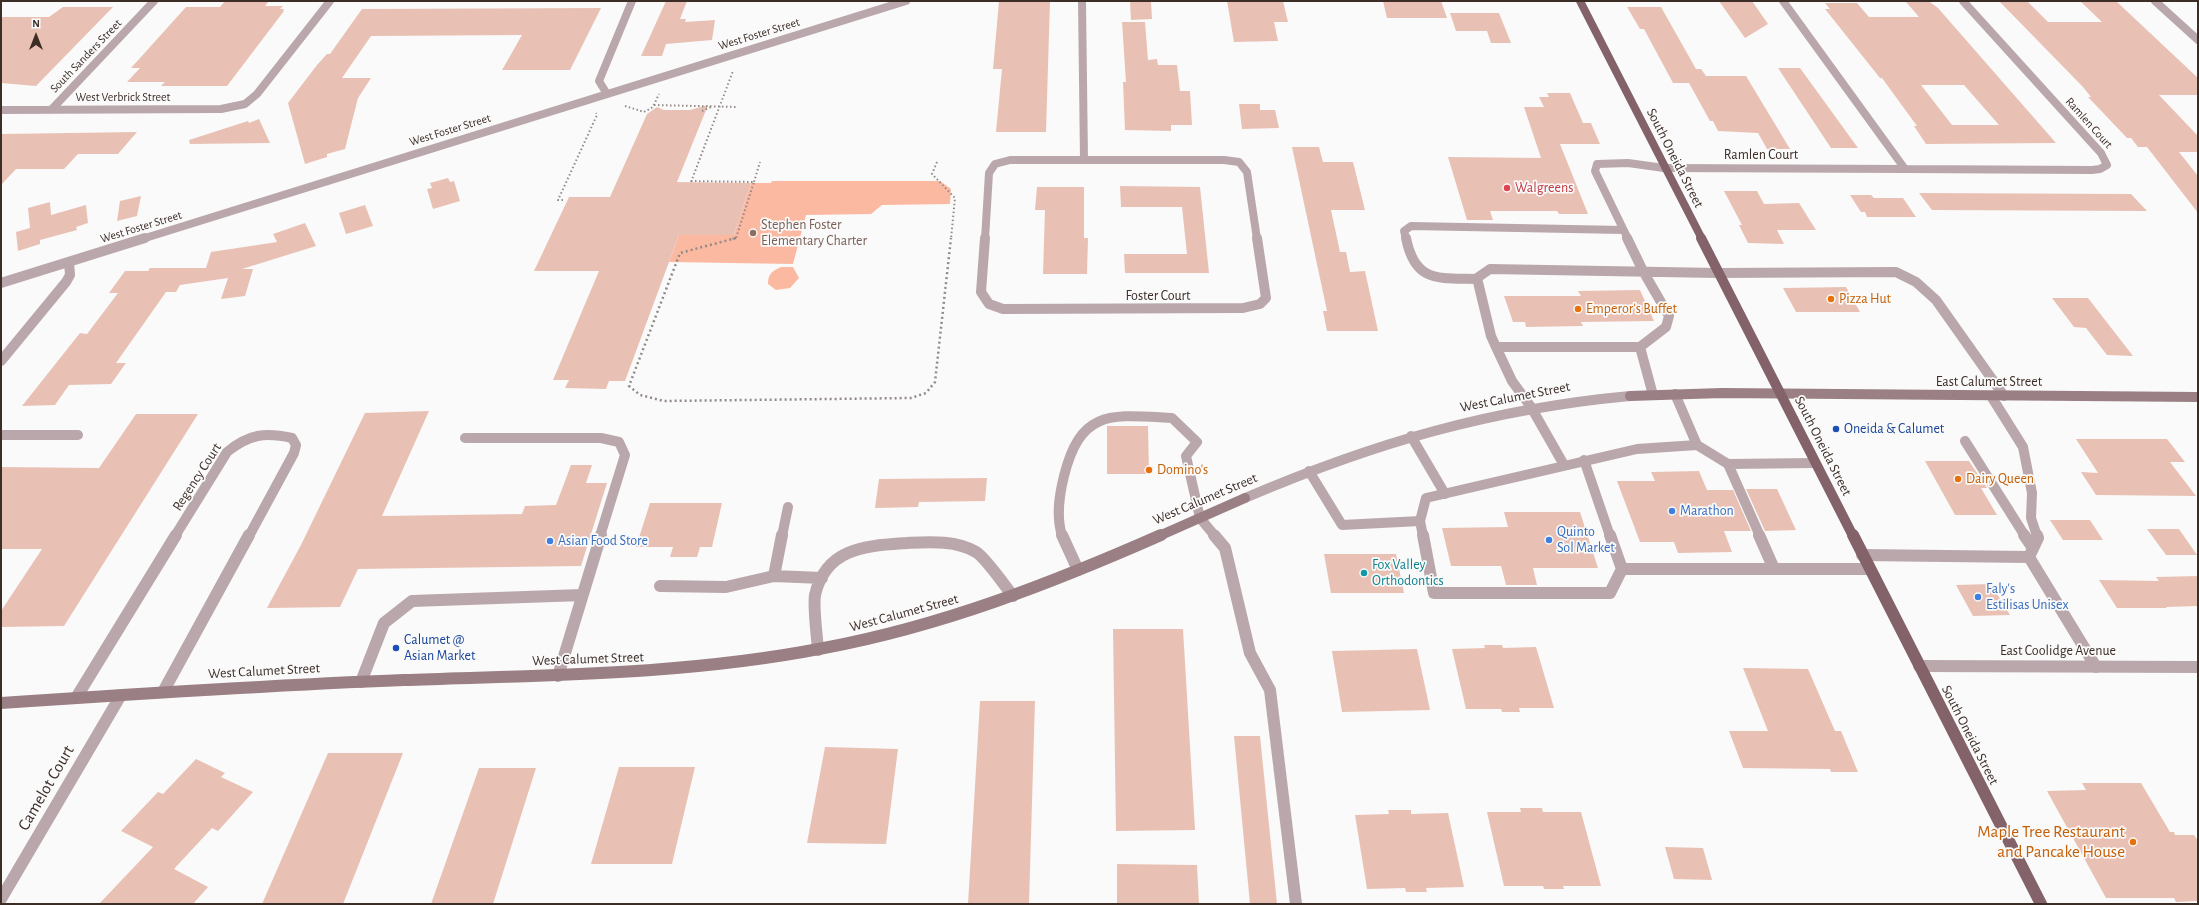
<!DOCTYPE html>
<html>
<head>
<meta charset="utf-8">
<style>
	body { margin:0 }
	#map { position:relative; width:2199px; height:905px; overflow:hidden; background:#fafafa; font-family:"Alegreya Sans",sans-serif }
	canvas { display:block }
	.frame { position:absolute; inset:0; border:2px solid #3c2d27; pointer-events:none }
	.north { position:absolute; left:16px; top:16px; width:40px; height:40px; -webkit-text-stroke:3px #fafafa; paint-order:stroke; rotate:0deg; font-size:11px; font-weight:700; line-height:16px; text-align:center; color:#3c2d27 }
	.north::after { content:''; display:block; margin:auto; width:14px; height:18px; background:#3c2d27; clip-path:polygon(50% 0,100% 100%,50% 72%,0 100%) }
</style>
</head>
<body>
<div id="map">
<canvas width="2199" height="905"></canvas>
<div class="frame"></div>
<div class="north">N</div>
</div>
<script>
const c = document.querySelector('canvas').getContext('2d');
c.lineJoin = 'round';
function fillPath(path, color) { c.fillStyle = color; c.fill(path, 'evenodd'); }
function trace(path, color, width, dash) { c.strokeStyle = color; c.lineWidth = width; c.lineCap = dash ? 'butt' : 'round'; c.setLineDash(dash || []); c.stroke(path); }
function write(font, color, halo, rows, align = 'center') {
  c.font = font + ' "Alegreya Sans",sans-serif'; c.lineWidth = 3.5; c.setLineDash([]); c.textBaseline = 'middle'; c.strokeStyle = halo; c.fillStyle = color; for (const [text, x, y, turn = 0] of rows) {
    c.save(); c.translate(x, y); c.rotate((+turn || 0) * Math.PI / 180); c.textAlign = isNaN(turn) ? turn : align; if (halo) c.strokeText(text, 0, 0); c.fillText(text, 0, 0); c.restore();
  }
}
fillPath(new Path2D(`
	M772,181H940L951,189L950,204L882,205L871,214L806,215L793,264L669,262L679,235H734L751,183H771Z
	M781,267H793L799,278L790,288L776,290L768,284C768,274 772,271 781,267Z`), '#fcb9a1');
fillPath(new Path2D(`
	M225,1H269L265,6H283L280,9H284L283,11H284L227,86H161L165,82H127L140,68H131L186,7H220Z
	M666,1H687L680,19H686L685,22L715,20L712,40L666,44L662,56H641Z
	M999,1H1050L1046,132H996L1002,69H993Z
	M1227,1H1283L1288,22H1274L1278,41L1234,42Z
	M1383,1H1441L1447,18H1387Z
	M1719,1H1752L1768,24L1745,38Z
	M1999,1H2027L2048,22H2102L2080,1H2116L2198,78V95H2159L2198,136V152H2179L2198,176V213L2147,147H2138L2131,138H2127L2088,97H2091L2083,87Z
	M1130,2H1151L1152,19L1131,20Z
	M1906,2H1930L1938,8L2056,143L1926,144L1914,126H1917L1882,78H1880L1825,9H1830L1825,3H1857L1869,17H1919ZM1921,85H1964L1999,125H1952Z
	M63,7H113L36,86L1,83V17H49Z
	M1627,7H1661L1696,69H1701L1706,76H1746L1790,149H1767L1758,133L1718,131L1713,121H1710L1689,83H1673L1644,29H1640Z
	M601,8L570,70H502L522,35L371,36L342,78H371L358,98L345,149L327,154V157L305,164L288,103L317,65L327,54H330L362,9Z
	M1450,13H1499L1511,43H1491L1487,31H1456Z
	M1122,22H1145L1148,60L1157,59L1158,65H1177L1180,91H1190L1192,125H1171V131L1125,130L1123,82H1126Z
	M1778,68H1800L1858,148H1831Z
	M1547,93H1570L1583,123H1591L1600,144H1560L1588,214H1559L1557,211H1490L1493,220H1467L1448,157L1541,158L1524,107H1544L1539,97H1549Z
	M1239,104H1260V110H1275L1279,128L1242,129Z
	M708,105L677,182L751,183L734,235H679L625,381H609L606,389L565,388L569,380H553L599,271H534L569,197H610L647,114L657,107L664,110H690Z
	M259,119L270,143L190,144L189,140L248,121L249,123Z
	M137,132L118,154H78L64,169H16L1,185V134Z
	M1292,147H1319L1323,162H1353L1365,210H1331L1340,252H1346L1350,272L1365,271L1378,331H1327L1323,311H1327Z
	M448,178L450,182L454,181L460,201L433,209L427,189L432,188L430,183Z
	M1120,186L1200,187L1209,273H1125L1124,254H1187L1182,207H1121Z
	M1037,187H1084V238H1088L1087,274H1043L1045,210H1035Z
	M1724,191H1757L1764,204L1799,203L1816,230H1777L1784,244L1748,243L1739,225H1742Z
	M1919,193L2131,194L2147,211L1932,210Z
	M1850,195H1871L1874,198H1903L1916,217H1867L1865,212H1861Z
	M141,196L137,216L117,221L120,201Z
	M50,202L51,215L86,205L88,223L76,227L77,230L40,240V244L18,251L16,232L30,228L28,208Z
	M365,205L373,226L346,234L339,213Z
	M305,223L316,246L242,269H253L245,296L221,299L228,278L180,285L176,292H166L116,363H126L111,384L69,385L55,405L22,406L80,333L87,334L118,293H109L125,271H148L150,268H206L211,252L277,242L273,234Z
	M1846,287L1860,312H1796L1783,288Z
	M1640,290L1654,321L1581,322L1583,326L1526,327L1525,322H1513L1504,296H1581L1578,291Z
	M2052,298H2088L2133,356L2107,355L2086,328L2074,327Z
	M429,411L382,516L522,514L525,506L556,505L571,465H592L586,483H607L581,566L358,569L340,607L267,608L301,545L365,413Z
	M136,414H198L64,626L1,627V611L42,549H1V467L99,468Z
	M1107,426H1148L1149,474H1107Z
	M2076,439H2167L2185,462H2170L2196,496L2096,495L2081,472L2098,473Z
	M1925,461H1969L1987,488H1981L1997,515H1955Z
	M1699,471L1707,490H1733L1751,531H1724L1732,552L1678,553L1674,542H1640L1617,481H1655L1651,472Z
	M987,478L985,501L919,502L918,507L875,508L879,479Z
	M1746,489H1777L1796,530L1765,531Z
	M650,503H722L712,547H700L697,557H670L673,547H636Z
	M1504,512H1580L1598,568H1533L1537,585H1506L1501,566H1451L1442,528L1508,527Z
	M2050,520H2090L2103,540H2063Z
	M2147,529H2179L2197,555H2166Z
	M1324,554H1396L1404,593H1331Z
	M2198,576V606L2166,607L2167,608H2117L2099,580L2159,581L2156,577Z
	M1991,584L2010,615L1973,616L1956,585Z
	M1113,629H1183L1195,830L1116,831Z
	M1484,645H1502L1503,648L1536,647L1554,708H1519L1520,712H1502L1501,709H1466L1452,649L1485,648Z
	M1417,649L1430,710L1342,712L1332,651Z
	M1743,668L1808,669L1835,731H1841L1858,772H1831L1830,769L1743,768L1729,731H1768Z
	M980,701H1035L1029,904H968Z
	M1234,736H1260L1277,904H1250Z
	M825,747L898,749L886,844L807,843Z
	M328,753H403L343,904H262Z
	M196,759L225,773L221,777L253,792L218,831L212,828L174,869L208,887L193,904H99L153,847L121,831L158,792L163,794Z
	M619,767H695L672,864H591Z
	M479,768H536L493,904H431Z
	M2082,783H2141L2170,832H2174L2175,835H2194L2198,841V901L2176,902L2174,898H2106L2047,791L2086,790Z
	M1520,808H1542L1543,812H1581L1601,886H1563L1564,889H1544L1543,886H1504L1487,812H1521Z
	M1388,810H1411V814L1448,813L1464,887L1426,888L1427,892H1406L1405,888L1367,889L1355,815L1389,814Z
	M1665,847L1703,848L1712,880L1674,879Z
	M1117,864L1197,865L1199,904H1117Z`), '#e9c1b4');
trace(new Path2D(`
	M654,105L738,107
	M625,106L644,112L653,107L659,94
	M702,111L711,107
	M937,162L932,174L955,198L951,239
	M691,181L754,182L736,238L732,239
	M691,182L733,71
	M754,182L760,162
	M563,200H558L597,115L596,113`), '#928a87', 2, [1.5, 2.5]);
trace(new Path2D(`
	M736,238L680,253L629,386L640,395L664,401L911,398L926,393L935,382L951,238`), '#928a87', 2.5, [2, 3]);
trace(new Path2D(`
	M1406,239L1404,231L1411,226L1623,230
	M1628,239L1595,171L1597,164L1628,163L1664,168`), '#baa7ab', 8);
trace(new Path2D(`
	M1406,238C1415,283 1438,278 1477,279
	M1627,238L1643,271L1669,316L1666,327L1640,347L1653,395
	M1496,347H1640
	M1675,394L1697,445
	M1991,396L2023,447L2032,493L2031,518L2037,536
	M1,435H78
	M1411,436L1445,494
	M465,438H601L619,442L625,455L600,536
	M1965,441L2025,536
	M1584,460L1610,536
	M1728,464L1760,536
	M1564,465L1531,407L1512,381L1496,347L1491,336L1477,278L1490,269L1718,273L1896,272L1916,282L1936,300L2004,396
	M1309,471L1342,525L1420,521
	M1245,498C1374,443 1490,409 1630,396
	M782,536L788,507
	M1062,536C1056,516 1059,496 1064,476C1081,408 1112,415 1172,418L1197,442L1186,456L1200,518L1215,536
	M1423,536L1420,521L1426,498L1637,449L1697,445L1728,464L1815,463`), '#baa7ab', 10);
trace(new Path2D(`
	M1062,535L1078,570
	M1214,535L1225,548L1250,653L1270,690L1296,904
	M1423,535L1434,593H1610L1622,569
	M1610,535L1622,569H1869
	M1759,535L1774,569
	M2024,535L2033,548
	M2037,535L2038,538L2029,557L2096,667
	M1862,555L2029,557
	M774,576L782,535
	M660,586L726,587L774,576L822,578
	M818,650C817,636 813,607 815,595C826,547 866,546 907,543C929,542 956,540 976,552C985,557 1005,586 1013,596
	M558,676L601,535
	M361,682L384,623L412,601L582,595`), '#baa7ab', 12);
trace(new Path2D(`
	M1082,1L1084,160
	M1783,1L1905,169L2092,170L2100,169L2107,165L2101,153L1963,1
	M2155,1L2198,40
	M607,94L599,81L632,1
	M1,110L221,109L245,104L257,94L330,1
	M51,110L154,1
	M1664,168L1905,169
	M142,239L906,1
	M985,239L989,173L995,164L1010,160H1224L1239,162L1247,172L1257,239`), '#baa7ab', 8);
trace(new Path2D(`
	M985,238L981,292L989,304L1003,309L1243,308L1260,304L1266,298L1257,238
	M1,283L145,238
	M1,361L66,282L70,275L69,262
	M175,536L227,452C249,434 265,432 292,438L296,445L294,453L249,536`), '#baa7ab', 10);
trace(new Path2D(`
	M1919,666L2198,667
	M163,692L249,535
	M76,698L176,535
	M1,899L121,695`), '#baa7ab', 12);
trace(new Path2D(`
	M1630,396L1722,393L2198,397
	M1159,536L1245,498`), '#9a7f84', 10);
trace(new Path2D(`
	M1,703C135,694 270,685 404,680C545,675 686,675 824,648C942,626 1052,583 1161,535`), '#9a7f84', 12);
trace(new Path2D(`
	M1580,1L1702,239`), '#836369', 8);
trace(new Path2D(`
	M1701,238L1853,536`), '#836369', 10);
trace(new Path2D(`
	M1853,535L2041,904`), '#836369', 12);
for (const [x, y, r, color] of [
	[1507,188,4,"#e0444e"],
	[753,233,4,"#8d6e63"],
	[1831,299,4,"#e8710a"],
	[1578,309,4,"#e8710a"],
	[1836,429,4,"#1a4fb4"],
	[1149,470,4,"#e8710a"],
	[1958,479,4,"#e8710a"],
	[1672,511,4,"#3f7fe0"],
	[1549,540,4,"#3f7fe0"],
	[550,541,4,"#3f7fe0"],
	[1364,573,4,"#0f9aa8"],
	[1978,597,4,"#3f7fe0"],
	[396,648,4,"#1a4fb4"],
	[2133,842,4,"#e8710a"]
]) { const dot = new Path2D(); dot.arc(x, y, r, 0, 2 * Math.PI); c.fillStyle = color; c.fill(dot); trace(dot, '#fafafa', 1.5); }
write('12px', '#3c2d27', '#fafafa', [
	["West Foster Street",759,34,-17],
	["South Sanders Street",86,56,-46],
	["West Verbrick Street",123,97],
	["Ramlen Court",2089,123,48],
	["West Foster Street",450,130,-17],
	["West Foster Street",141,227,-17]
]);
write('14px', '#3c2d27', '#fafafa', [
	["Ramlen Court",1761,155],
	["South Oneida Street",1675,158,63],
	["Foster Court",1158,296],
	["East Calumet Street",1989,382],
	["West Calumet Street",1515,397,-11],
	["South Oneida Street",1823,446,63],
	["Regency Court",197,477,-57],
	["West Calumet Street",1205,499,-23],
	["West Calumet Street",904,613,-15],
	["East Coolidge Avenue",2058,651],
	["West Calumet Street",588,659,-2],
	["West Calumet Street",264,671,-3],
	["South Oneida Street",1970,735,63]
]);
write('14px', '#be3a42', '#fafafa', [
	["Walgreens",1515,188]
], 'left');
write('14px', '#785e54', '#fafafa', [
	["Stephen Foster",761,225],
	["Elementary Charter",761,241]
], 'left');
write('14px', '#c56008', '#fafafa', [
	["Pizza Hut",1839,299],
	["Emperor's Buffet",1586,309],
	["Domino's",1157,470],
	["Dairy Queen",1966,479]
], 'left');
write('14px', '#164399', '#fafafa', [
	["Oneida & Calumet",1844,429],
	["Calumet @",404,640],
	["Asian Market",404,656]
], 'left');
write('14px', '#366cbe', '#fafafa', [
	["Marathon",1680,511],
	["Quinto",1557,532],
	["Sol Market",1557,548],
	["Asian Food Store",558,541],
	["Faly's",1986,589],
	["Estilisas Unisex",1986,605]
], 'left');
write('14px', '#0d838f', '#fafafa', [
	["Fox Valley",1372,565],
	["Orthodontics",1372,581]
], 'left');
write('17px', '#3c2d27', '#fafafa', [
	["Camelot Court",46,788,-60]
]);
write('17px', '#c56008', '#fafafa', [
	["Maple Tree Restaurant",2125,832],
	["and Pancake House",2125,852]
], 'right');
</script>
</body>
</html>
